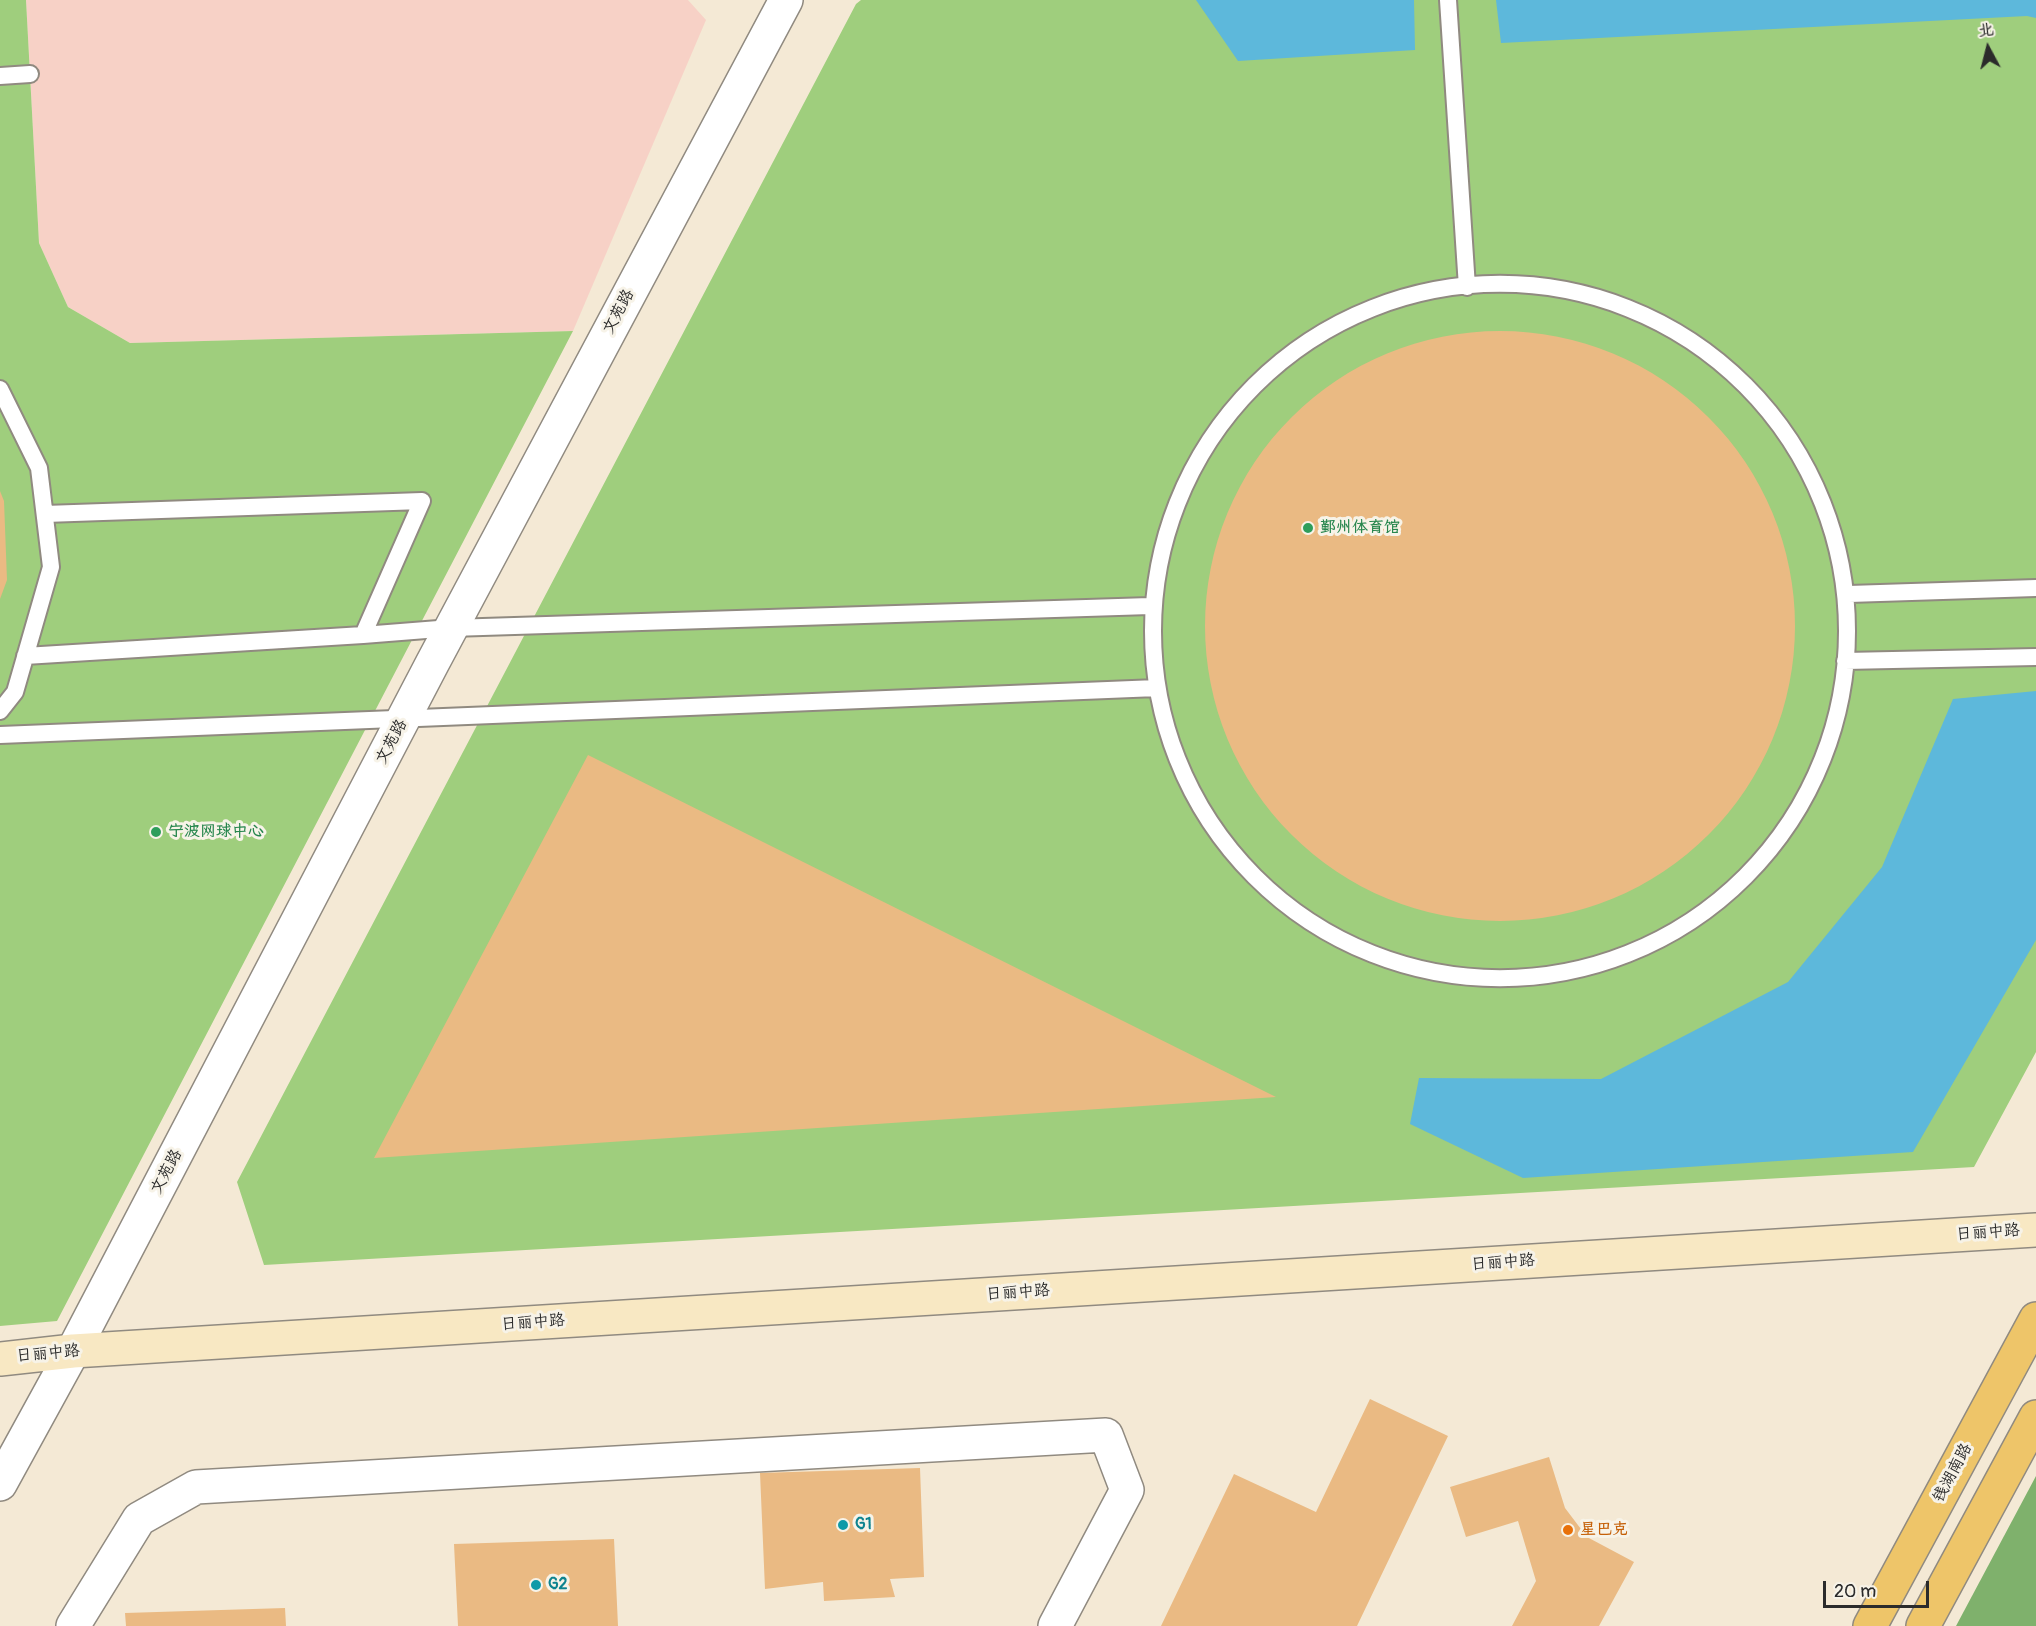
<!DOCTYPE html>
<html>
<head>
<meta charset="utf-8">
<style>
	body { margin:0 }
	#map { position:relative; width:2036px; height:1626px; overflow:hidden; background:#f4e9d5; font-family:Pangolin,"LXGW WenKai TC",sans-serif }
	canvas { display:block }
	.north { position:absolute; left:1958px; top:18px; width:60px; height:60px; -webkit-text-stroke:4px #f7f3e8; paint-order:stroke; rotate:353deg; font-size:16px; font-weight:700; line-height:24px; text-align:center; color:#2b2b2b }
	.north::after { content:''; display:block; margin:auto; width:21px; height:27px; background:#2b2b2b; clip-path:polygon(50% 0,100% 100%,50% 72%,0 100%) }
	.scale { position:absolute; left:1823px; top:1581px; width:106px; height:27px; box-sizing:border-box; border:3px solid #2b2b2b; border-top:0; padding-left:8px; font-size:18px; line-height:21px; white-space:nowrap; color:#2b2b2b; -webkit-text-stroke:4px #f7f3e8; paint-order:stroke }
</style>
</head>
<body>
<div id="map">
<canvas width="2036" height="1626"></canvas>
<div class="north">北</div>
<div class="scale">20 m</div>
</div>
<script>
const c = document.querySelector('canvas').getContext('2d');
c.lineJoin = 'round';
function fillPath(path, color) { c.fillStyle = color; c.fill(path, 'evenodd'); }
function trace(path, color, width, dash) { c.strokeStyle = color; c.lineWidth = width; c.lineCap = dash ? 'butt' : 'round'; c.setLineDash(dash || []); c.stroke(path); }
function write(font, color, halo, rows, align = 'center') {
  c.font = font + ' Pangolin,"LXGW WenKai TC",sans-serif'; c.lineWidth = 6; c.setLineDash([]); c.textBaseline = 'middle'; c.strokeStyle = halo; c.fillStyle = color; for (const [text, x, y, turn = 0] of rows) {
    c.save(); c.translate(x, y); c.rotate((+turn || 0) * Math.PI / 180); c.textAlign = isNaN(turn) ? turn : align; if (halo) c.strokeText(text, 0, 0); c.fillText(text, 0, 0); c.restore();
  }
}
fillPath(new Path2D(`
	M26,0H688L706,20L573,331L130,343L68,307L39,243Z`), '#f7d1c6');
fillPath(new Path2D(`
	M0,0H26L39,243L68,307L130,343L573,331L57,1321L0,1326Z
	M861,0H2036V1052L1974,1167L264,1265L237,1182L856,4Z`), '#9fce7d');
fillPath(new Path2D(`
	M2036,1476V1626H1956Z`), '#7fb16c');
fillPath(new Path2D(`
	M1196,0H1414L1415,50L1238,61Z
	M1496,0H2036V18L2027,16L1501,43Z
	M2036,691V940L1913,1152L1523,1178L1410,1124L1419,1078L1601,1079L1788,982L1882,867L1953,699Z`), '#5db8db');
fillPath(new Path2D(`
	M1205 626a295 295 0 1 1 590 0a295 295 0 1 1-590 0Z
	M0,491L4,501L7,580L0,599Z
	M588,755L1276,1097L374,1158Z
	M1370,1399L1448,1436L1357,1626H1161L1234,1474L1316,1512Z
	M1549,1457L1565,1508L1587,1537L1634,1562L1599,1626H1512L1536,1581L1518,1521L1466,1537L1450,1487Z
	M920,1468L924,1577L890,1579L895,1597L824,1601L823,1582L765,1589L760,1473Z
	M614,1539L618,1626H458L454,1544Z
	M285,1608L286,1626H126L125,1613Z`), '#eaba83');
const service = new Path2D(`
	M1448,0L1467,287
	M0,76L30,74
	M1153 631a347 347 0 1 1 694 0a347 347 0 1 1-694 0Z
	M0,389L39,468L51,567L15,692L0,711
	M1849,594L2036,588
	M363,635L451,628L1150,606
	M25,656L363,635L422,501L45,514
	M1845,661L2036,657
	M0,735L1157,688`);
const minor = new Path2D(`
	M73,1626L139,1519L196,1487L1106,1435L1127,1490L1055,1626`);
const tertiary = new Path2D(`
	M0,1484L73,1351L433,662L786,0`);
const secondary = new Path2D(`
	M0,1359L73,1351L2036,1230`);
const primary = new Path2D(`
	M1870,1626L2036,1319
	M1923,1626L2036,1417`);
trace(service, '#908a80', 20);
trace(minor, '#908a80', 36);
trace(tertiary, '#908a80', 36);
trace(secondary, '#908a80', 36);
trace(primary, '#908a80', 36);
trace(service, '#fff', 16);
trace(minor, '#fff', 33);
trace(tertiary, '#fff', 33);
trace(secondary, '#f8e8c3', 33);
trace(primary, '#eec569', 33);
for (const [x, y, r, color] of [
	[1308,528,6,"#2e9e5b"],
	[156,832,6,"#2e9e5b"],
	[843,1525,6,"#0f9aa8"],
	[1568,1530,6,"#e8710a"],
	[536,1585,6,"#0f9aa8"]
]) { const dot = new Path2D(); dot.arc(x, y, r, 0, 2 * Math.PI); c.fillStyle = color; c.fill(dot); trace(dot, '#f7f3e8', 2); }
write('16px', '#2b2b2b', '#f7f3e8', [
	["文苑路",619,312,-62],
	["文苑路",392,742,-62],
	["文苑路",167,1172,-62],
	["日丽中路",1988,1233,-4],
	["日丽中路",1503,1263,-4],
	["日丽中路",1018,1293,-4],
	["日丽中路",533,1323,-4],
	["日丽中路",48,1354,-5],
	["钱湖南路",1953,1473,-62]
]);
write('bold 16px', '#27864d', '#f7f3e8', [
	["鄞州体育馆",1320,528],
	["宁波网球中心",168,832]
], 'left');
write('bold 16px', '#0d838f', '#f7f3e8', [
	["G1",855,1525],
	["G2",548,1585]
], 'left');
write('bold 16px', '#c56008', '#f7f3e8', [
	["星巴克",1580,1530]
], 'left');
</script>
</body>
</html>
